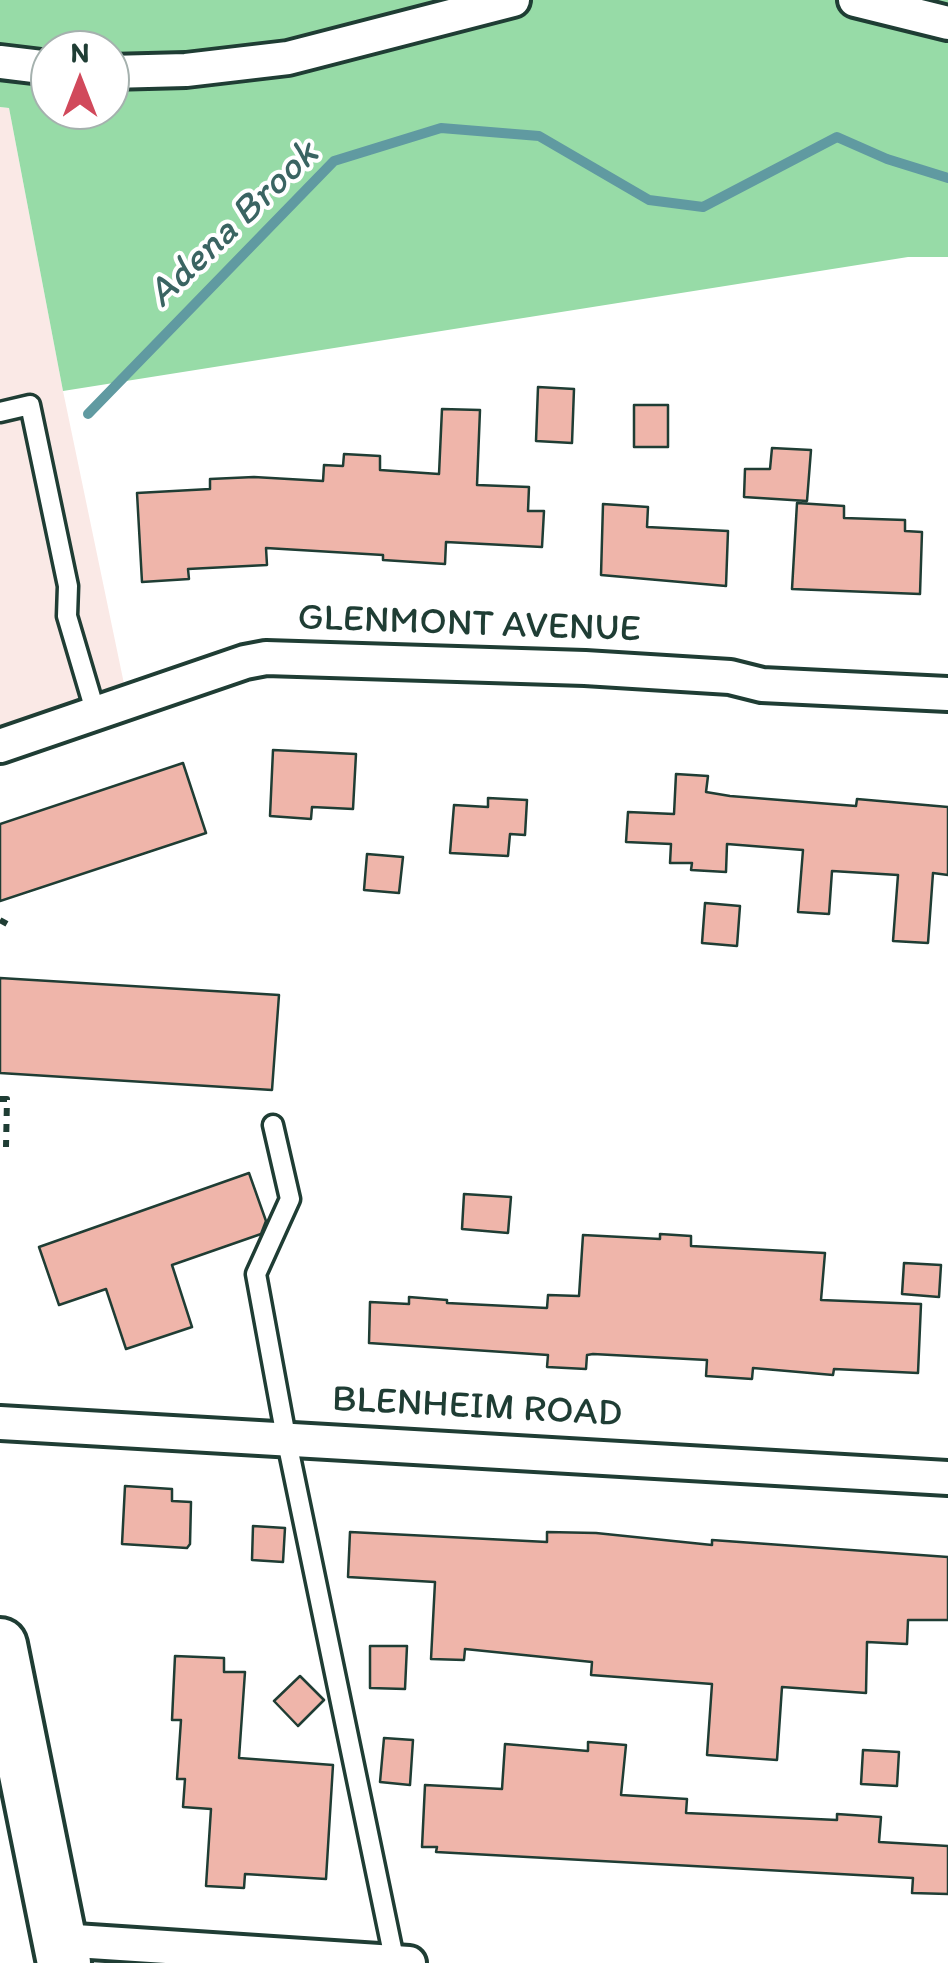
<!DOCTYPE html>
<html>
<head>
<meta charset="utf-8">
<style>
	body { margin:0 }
	#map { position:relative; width:948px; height:1963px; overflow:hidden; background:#fff; font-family:Itim,sans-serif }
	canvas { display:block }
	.north { position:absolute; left:30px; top:30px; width:100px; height:100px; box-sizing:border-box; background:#fff; border:2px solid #a5b1ae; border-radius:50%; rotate:0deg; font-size:28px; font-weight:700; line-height:40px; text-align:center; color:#1f3d34 }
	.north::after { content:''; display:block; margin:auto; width:35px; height:45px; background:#d1495b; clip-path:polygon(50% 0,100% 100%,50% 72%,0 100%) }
</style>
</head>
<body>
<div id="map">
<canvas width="948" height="1963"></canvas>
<div class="north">N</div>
</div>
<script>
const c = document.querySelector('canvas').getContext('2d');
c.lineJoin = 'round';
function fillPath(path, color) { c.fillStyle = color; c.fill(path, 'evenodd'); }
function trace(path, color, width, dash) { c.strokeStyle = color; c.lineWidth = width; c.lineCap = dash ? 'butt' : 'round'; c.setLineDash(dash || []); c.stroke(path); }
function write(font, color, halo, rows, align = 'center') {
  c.font = font + ' Itim,sans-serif'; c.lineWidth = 8; c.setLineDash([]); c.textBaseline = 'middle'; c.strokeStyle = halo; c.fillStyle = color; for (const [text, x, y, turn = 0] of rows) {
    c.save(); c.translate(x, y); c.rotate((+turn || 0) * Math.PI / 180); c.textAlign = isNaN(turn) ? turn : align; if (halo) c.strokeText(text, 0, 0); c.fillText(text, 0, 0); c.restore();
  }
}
fillPath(new Path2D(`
	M0,107L9,108L63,391L128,703L0,745Z`), '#fae9e6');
fillPath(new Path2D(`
	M0,0H948V257H908L63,391L9,108L0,107ZM50,50H110V110H50Z`), '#97dba7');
trace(new Path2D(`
	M88,414L334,161L441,128L539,136L649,200L703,207L837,137L887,159L948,178`), '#609aa1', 10);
const building = new Path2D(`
	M538,387L574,389L572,443L536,441Z
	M634,405H668V447H634Z
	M442,409L480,410L477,485L529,487L528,511H544L542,547L446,542L445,564L383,560V555L266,548L267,565L188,569L189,579L142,582L137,493L210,489V479L254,477L323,481L324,465L343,466L344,454L380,456V470L439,474Z
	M772,448L811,450L807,501L744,497L745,469H770Z
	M797,503L844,506V518L905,520V531L922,532L920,594L792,589Z
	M603,504L648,507L647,527L728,531L726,586L601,575Z
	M273,750L356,754L353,809L312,807L311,819L270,816Z
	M183,763L206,833L0,901V824Z
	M676,774L708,776L706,792L730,796L856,806L857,799L948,807V875L933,873L928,943L893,941L898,875L832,871L829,914L798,912L803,850L727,844L726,872L691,870L692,863H670L671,844L626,842L628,812L674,814Z
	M488,798L527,800L525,835L510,834L508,856L450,853L454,805L488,807Z
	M367,854L403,857L399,893L364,890Z
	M705,903L740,906L737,946L702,943Z
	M0,978L279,995L272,1090L0,1073Z
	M249,1173L266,1221L261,1234L172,1265L192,1327L126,1349L106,1289L59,1305L39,1247Z
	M464,1194L511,1197L508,1233L462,1229Z
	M660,1234L691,1236V1246L825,1253L821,1300L921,1304L918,1373L834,1369L833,1375L753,1368L752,1379L706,1376L707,1360L593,1354L587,1355L586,1369L547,1367L548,1355L369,1343L370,1302L409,1304V1297L447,1300V1303L547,1308L548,1295L579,1296L583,1235L660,1239Z
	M904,1263L941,1265L939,1297L902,1294Z
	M125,1486L172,1489V1501L191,1502L190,1544L187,1548L122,1544Z
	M253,1526L285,1528L283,1562L252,1560Z
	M350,1532L547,1542V1532L596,1533L712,1545V1540L948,1557V1620H908L907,1644L867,1642L866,1693L782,1687L777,1760L707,1755L712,1684L591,1675L592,1662L465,1649L464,1660L431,1659L435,1582L348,1577Z
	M370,1646H407L405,1689L370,1688Z
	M175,1656L224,1658V1672H245L239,1758L333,1765L326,1879L245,1874L244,1888L206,1886L211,1809L183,1807L185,1779H177L181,1720H172Z
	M300,1676L324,1700L298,1726L274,1701Z
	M384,1738L413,1740L410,1785L380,1782Z
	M588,1742L626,1745L621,1795L687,1799L686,1813L837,1820V1814L881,1817L879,1842L948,1846V1894L912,1893L913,1878L491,1855L436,1852L437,1847H422L425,1785L502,1789L505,1744L588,1751Z
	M863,1750L899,1752L897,1786L861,1784Z`);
fillPath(building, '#efb5aa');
trace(building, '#1f3d34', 2.5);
const lane = new Path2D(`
	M0,412L30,405L68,586L67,616L96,714
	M273,1125L290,1199L256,1274L286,1437L395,1963`);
const street = new Path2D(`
	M855,0L948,23
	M0,62L50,68
	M110,72L186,70L288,58L513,0
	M0,746L245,662L266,658L585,668L730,677L762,685L948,694
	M0,1423L948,1478
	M60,1940L409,1963`);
const primary = new Path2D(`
	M0,1645L64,1963`);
trace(lane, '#1f3d34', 25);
trace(street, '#1f3d34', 40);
trace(primary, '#1f3d34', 60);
trace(new Path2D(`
	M0,920L7,924
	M0,1099H7L6,1147`), '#1f3d34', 6, [8, 8]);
trace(lane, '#fff', 18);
trace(street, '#fff', 32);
trace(primary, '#fff', 52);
write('38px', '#1f3d34', '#fff', [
	["GLENMONT AVENUE",469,625,2],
	["BLENHEIM ROAD",477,1408,3]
]);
write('italic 40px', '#3a6462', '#fff', [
	["Adena Brook",234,225,-44]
]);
</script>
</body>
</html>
